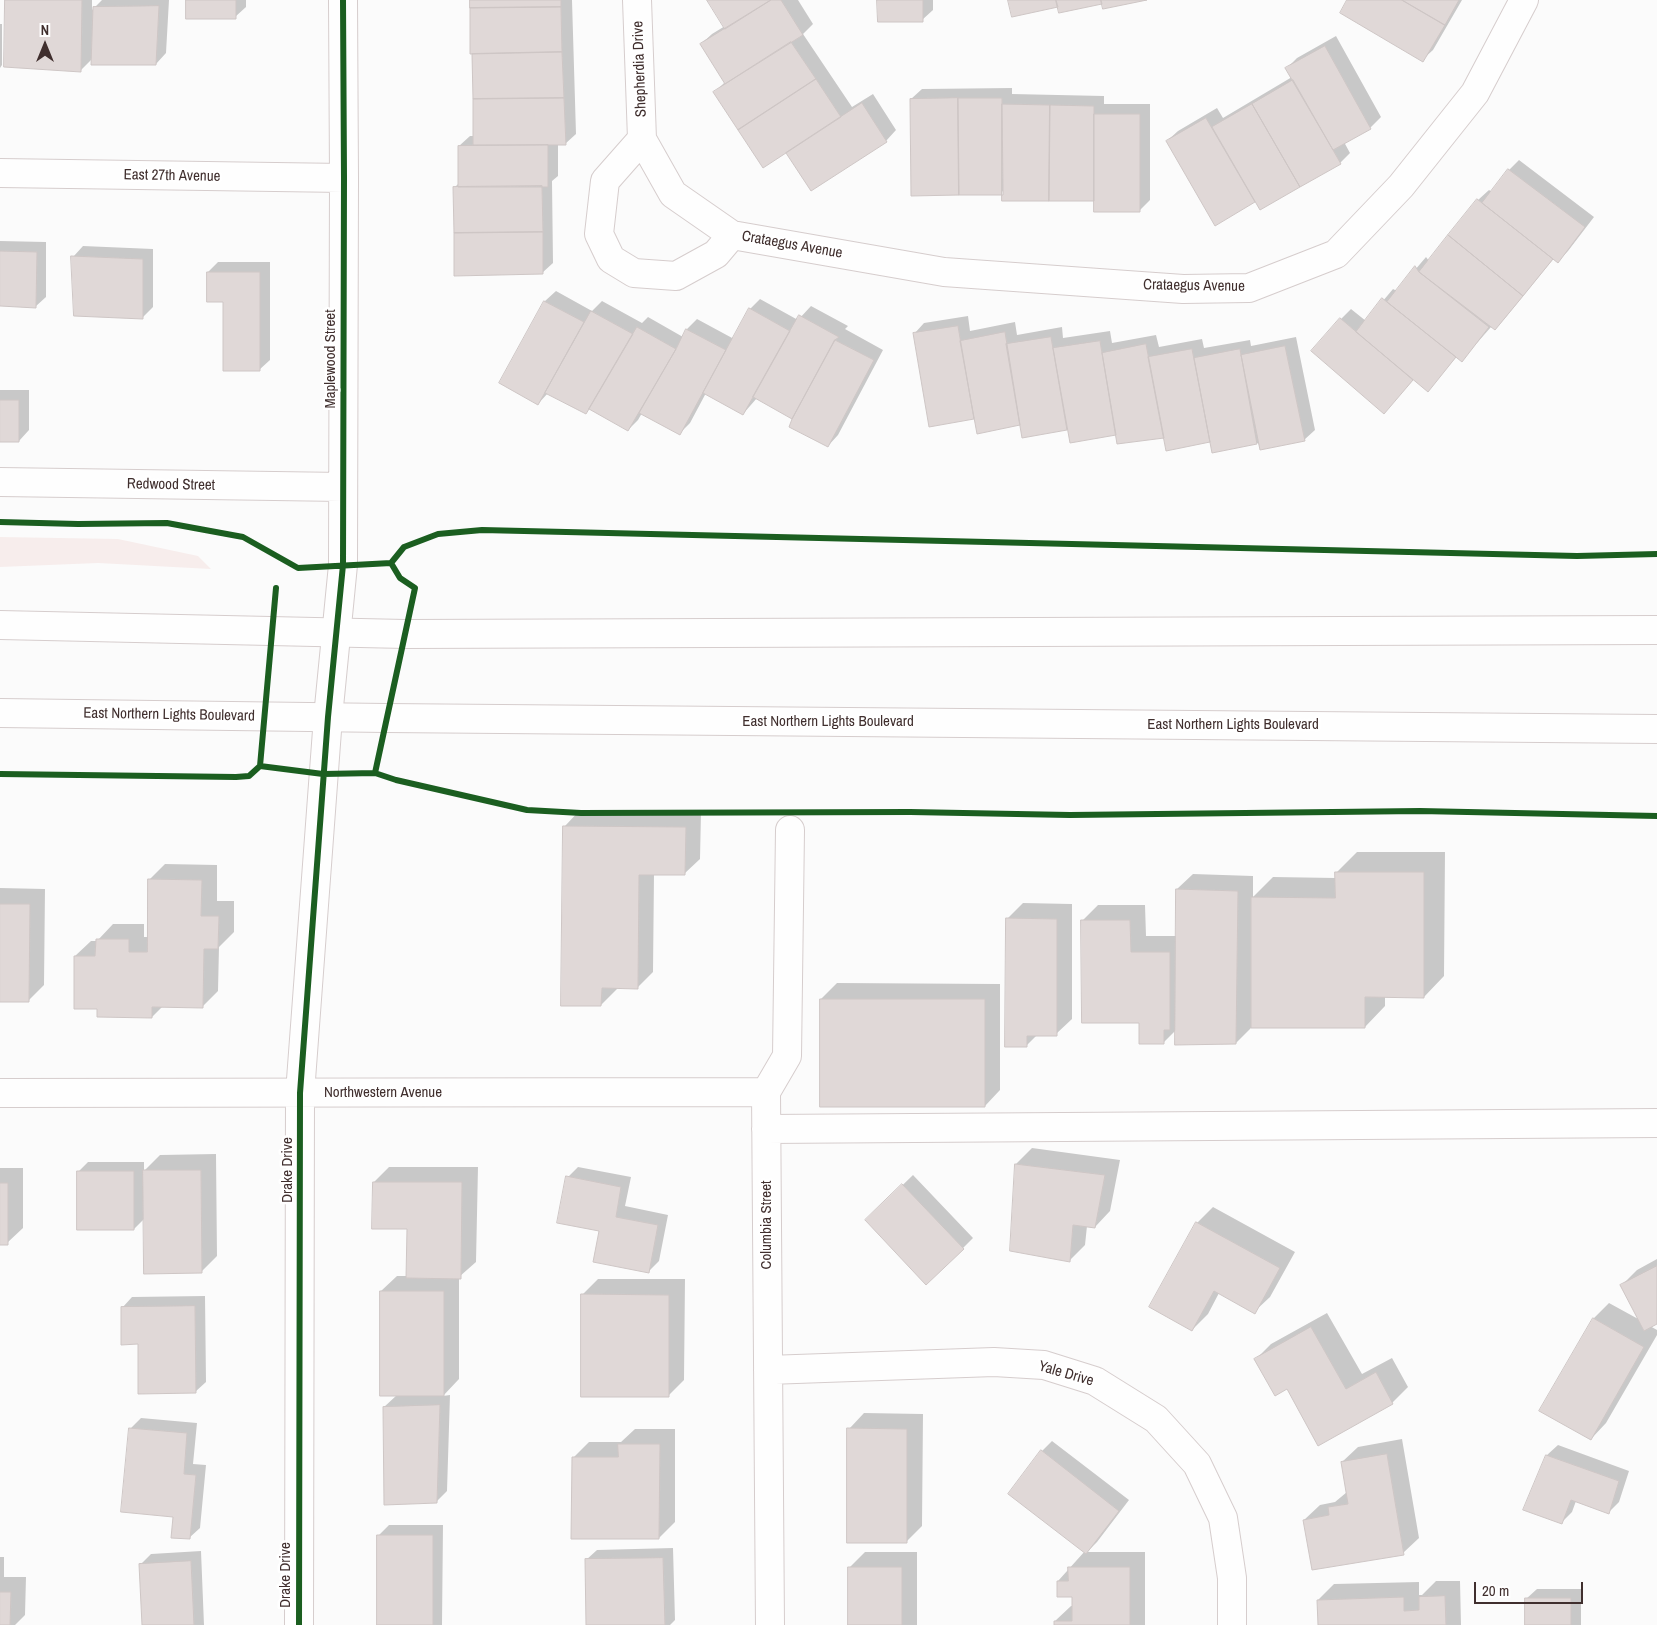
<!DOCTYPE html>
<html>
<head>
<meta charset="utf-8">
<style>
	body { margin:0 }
	#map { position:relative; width:1657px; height:1625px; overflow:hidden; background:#fbfbfb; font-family:"Archivo Narrow",sans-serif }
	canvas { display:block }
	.north { position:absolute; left:20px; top:20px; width:50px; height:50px; -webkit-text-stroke:4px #fff; paint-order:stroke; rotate:0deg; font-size:14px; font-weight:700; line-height:20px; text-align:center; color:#402f2e }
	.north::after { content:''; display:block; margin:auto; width:18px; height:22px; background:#402f2e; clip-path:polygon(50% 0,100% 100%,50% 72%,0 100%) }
	.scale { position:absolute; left:1474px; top:1582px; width:109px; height:22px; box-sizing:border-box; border:2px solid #402f2e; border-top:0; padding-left:6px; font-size:15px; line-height:18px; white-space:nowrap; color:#402f2e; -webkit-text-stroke:4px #fff; paint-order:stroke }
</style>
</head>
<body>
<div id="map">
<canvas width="1657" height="1625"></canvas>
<div class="north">N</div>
<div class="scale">20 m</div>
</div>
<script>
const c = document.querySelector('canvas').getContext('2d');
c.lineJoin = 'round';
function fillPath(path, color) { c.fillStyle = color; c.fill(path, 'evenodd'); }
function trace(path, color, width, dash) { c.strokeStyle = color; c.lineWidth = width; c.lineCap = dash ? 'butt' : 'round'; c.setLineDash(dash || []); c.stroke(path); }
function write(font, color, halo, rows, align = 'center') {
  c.font = font + ' "Archivo Narrow",sans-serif'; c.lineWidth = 5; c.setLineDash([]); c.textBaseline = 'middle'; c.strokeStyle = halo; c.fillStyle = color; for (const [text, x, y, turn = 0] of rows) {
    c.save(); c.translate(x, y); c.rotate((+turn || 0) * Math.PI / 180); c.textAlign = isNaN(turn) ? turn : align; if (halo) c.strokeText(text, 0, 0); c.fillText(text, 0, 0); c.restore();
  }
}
fillPath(new Path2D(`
	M0,537L118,539L198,556L211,569L98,563L0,567Z`), '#f7edec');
fillPath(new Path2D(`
	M7,0H92V10L102,0H169L166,53L156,64L92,59L80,71Z
	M187,0H246V7L235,17Z
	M471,0H572L576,134L565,144H558V176L552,181L553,263L542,273L455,187L460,182L459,146L470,136H474Z
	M708,0H798L813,24L803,34L852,107L873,94L896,130L886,141L811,189L786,151L715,92L725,82L701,44L712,34L725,26Z
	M879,0H933V10L922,20Z
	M1349,0H1462L1433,50L1422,60Z
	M0,24H2V65L0,68Z
	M1336,36L1381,117L1370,128L1344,142L1350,153L1340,163L1256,201L1215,224L1167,141L1178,131L1217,108L1223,118L1292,77L1287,68L1297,58Z
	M1012,88V94L1104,96V104H1150V200L1140,210L1095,199L1005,194L911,99L922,89Z
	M1519,160L1594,217L1568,251L1558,261L1554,258L1505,318L1495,329L1491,327L1462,360L1457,356L1428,390L1414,379L1384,412L1341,319L1351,309L1366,321L1393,289L1397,291L1426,257L1429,261L1478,200L1489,190L1492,192L1509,170Z
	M0,241L46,242V297L35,307L0,305Z
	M83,246L153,249V307L142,318L73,257Z
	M218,262H270V360L259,370L208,272Z
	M556,291L592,311L602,301L642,323L648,317L683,337L687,329L697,319L734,339L750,309L760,299L798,320L811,306L848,326L845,329L883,350L838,435L828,446L794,418L757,398L743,414L706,393L690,423L680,433L642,413L638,420L628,430L590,408L586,412L548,393L538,404L500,383L545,301Z
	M968,316L970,331L1015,322L1017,335L1062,327L1063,338L1110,331L1112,343L1156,335L1159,347L1202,339L1204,348L1250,340L1251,346L1296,337L1315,430L1304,440L1261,449L1258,443L1213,451L1211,441L1068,429L1023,436L1021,424L974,418L930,425L914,334L924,323Z
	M0,390H29V430L19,441H0Z
	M580,810L701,812L700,859L684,874H654L653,972L637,988L617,987V989L601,1005L565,826Z
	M1357,852H1445L1444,976L1424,997L1385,996V1006L1365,1027H1252L1236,1043L1177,1029L1164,1042L1140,1022L1083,920L1098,905H1145L1146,936H1177V889L1193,874L1253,876V897L1273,877L1337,878V872Z
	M165,864L217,865V901H234V932L219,947L218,991L203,1006H163L152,1017L98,1008L75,956L91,941H97L113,924H144V937H148L149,880Z
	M0,888L45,889L44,985L28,1001H0Z
	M1023,903L1072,904V1019L1056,1034H1038L1026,1046L1007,919Z
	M837,983L1000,984V1090L985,1106L821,999Z
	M1032,1148L1120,1160L1110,1211L1095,1227L1087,1226L1085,1245L1070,1260L1011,1250L1016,1164Z
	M216,1154L217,1256L202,1271L145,1218L134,1229L78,1172L88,1162H144V1171L160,1155Z
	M389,1167H478L476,1262L459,1277V1379L443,1396L450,1395L447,1491L436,1502L384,1407L397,1395L381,1291L397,1276H407L408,1228L374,1182Z
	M578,1167L631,1177L625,1206L668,1215L659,1261L649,1271L601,1230L568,1177Z
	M0,1168H23V1228L7,1243H0Z
	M913,1175L973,1238L963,1248L877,1210Z
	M1213,1207L1295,1252L1270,1297L1254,1312L1219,1293L1208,1314L1192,1330L1197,1223Z
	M1657,1259V1323L1650,1326L1657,1330V1335L1606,1423L1591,1439L1541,1410L1594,1318L1609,1303L1640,1320L1621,1286L1637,1270Z
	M598,1279H685L684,1380L668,1396L583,1294Z
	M205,1296L206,1382L195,1392L122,1308L132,1297Z
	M1327,1313L1362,1374L1392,1358L1408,1387L1392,1403L1287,1387L1256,1359L1271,1344Z
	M864,1413L923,1414L922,1526L906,1542L849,1429Z
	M141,1418L197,1423L193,1464L206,1465L200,1528L189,1538L174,1516L131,1428Z
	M635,1429H675V1522L659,1538L573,1458L589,1442H621Z
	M1402,1439L1419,1538L1403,1553L1304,1520L1320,1505L1335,1502L1347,1492L1342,1462L1358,1447Z
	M1052,1441L1129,1500L1097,1542L1087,1552H1145V1625H1055V1621L1071,1606H1074V1596L1058,1581L1085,1551L1042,1451Z
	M1558,1445L1629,1471L1619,1502L1609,1512L1576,1501L1572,1512L1562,1522L1524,1509L1547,1455Z
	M389,1525H443L442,1625H378V1536Z
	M673,1548L675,1620L670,1625H587L586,1560L597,1550Z
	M201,1551L204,1625H143L141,1564L151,1554Z
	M865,1552H917V1625H849V1568Z
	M0,1557H4V1577H26L25,1615L15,1625H0Z
	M1436,1581H1460L1461,1625H1319L1318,1600L1334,1584L1419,1582V1595H1422Z
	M1537,1589H1581V1625H1526V1599Z`), '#0003');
const building = new Path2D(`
	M5,0H82L81,72L4,67Z
	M186,0H236V19H186Z
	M470,0H561V7L470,8Z
	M707,0H771L725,29Z
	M771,0H781L803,35L725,84L700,44Z
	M877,0H923V22H878Z
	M1008,0H1056L1058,7L1012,17Z
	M1056,0H1101L1102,4L1059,13Z
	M1101,0H1147L1103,9Z
	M1347,0H1402L1445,25L1423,62L1340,13Z
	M1402,0H1459L1445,25Z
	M159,6L156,65H91L93,7Z
	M561,7L562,52L470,54V8Z
	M791,42L816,79L738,130L713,92Z
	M1325,46L1371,129L1333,150L1285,68Z
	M562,52L564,98L473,99L472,54Z
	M816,79L841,117L763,168L738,130Z
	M1293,80L1341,164L1300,187L1252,104Z
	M564,98L566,145H473V99Z
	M958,98L959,195L911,196L910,99Z
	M958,98H1002L1003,195H959Z
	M862,103L887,142L811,191L786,153Z
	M1002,104L1050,105L1049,201H1002Z
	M1252,104L1300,187L1260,210L1212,127Z
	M1050,105L1094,106V201H1049Z
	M1094,114H1140V212H1094Z
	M1206,118L1255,202L1215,226L1166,141Z
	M548,145V187H458V146Z
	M1508,169L1585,227L1558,263L1482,203Z
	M542,186L543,232L454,233L453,187Z
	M1477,199L1553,259L1523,296L1448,235Z
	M543,232V274L454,276V233Z
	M1448,235L1523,296L1495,330L1419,272Z
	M0,251L37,252L36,308L0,306Z
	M71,256L143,259V319L74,316Z
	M1415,266L1419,272L1489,327L1462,362L1387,302Z
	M207,272H260V371H223V302H207Z
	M1382,298L1456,357L1428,392L1356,332Z
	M544,301L584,322L538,405L499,383Z
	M749,308L790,331L743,415L703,393Z
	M591,311L633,334L586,414L545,393Z
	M799,315L839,337L835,340L792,419L753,397Z
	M1340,318L1413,380L1384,414L1311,351Z
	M958,326L974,419L929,427L913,333Z
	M637,327L676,349L628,431L589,409Z
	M686,329L726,350L680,435L639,413L676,349Z
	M1005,332L1020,425L977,434L960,341Z
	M1051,337L1067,430L1022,438L1006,344Z
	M835,340L874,360L828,447L789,427L792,419Z
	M1100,341L1116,435L1070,443L1053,348Z
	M1146,344L1164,438L1117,444L1102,353Z
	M1285,346L1305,441L1260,450L1241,355Z
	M1192,349L1210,442L1166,451L1148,357Z
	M1240,349L1257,444L1212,453L1194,358Z
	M0,400H19V442H0Z
	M563,826L686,827L685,875H639L638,989L602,988L601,1006H561Z
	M1335,872H1424V998L1365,997V1028H1251V897L1335,898Z
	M148,879L202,880L201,916H219L218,949H204L203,1008L152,1007V1018L97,1017V1009H74V956H95L96,939H129V952H147Z
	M1176,889L1238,891L1236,1044L1175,1045Z
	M0,904H30L29,1002H0Z
	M1006,918L1057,919V1036H1027V1047H1005Z
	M1081,920H1130L1131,952H1170V1030H1164V1044H1139V1023H1082Z
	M820,999H985V1107H820Z
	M1015,1164L1105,1175L1095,1228L1073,1225L1070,1262L1010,1251Z
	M143,1170H201L202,1273L144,1274Z
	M77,1171H134V1230H77Z
	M566,1176L621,1187L616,1217L658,1225L649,1273L593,1262L599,1231L557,1223Z
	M373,1182H462L461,1279L406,1278L407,1229H372Z
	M0,1183H8V1245H0Z
	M902,1184L964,1249L926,1285L865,1220Z
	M1196,1222L1280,1268L1255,1314L1214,1291L1192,1331L1149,1307Z
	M1657,1266V1324L1644,1331L1620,1285Z
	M380,1291H444V1396H380Z
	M581,1294L669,1295V1397H581Z
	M195,1306L196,1393L138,1394V1344L121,1345V1307Z
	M1593,1318L1644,1347L1591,1440L1539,1411Z
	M1311,1327L1346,1389L1376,1372L1393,1404L1318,1446L1287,1389L1275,1396L1254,1359Z
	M440,1405L437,1503L384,1505L383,1407Z
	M129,1428L187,1433L184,1474L196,1475L190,1539L171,1538L173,1517L121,1512Z
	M847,1428L907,1429V1543H847Z
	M618,1444H660L659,1539H571L572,1457H618Z
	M1041,1450L1119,1511L1086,1554L1008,1494Z
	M1387,1454L1404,1555L1312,1570L1303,1520L1329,1515L1328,1507L1348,1504L1341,1462Z
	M1546,1455L1619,1481L1609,1514L1571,1500L1562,1524L1523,1510Z
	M377,1535H433V1625H377Z
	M663,1558L665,1625H586L585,1559Z
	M191,1561L194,1625H142L139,1564Z
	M848,1567H902V1625H848Z
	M1068,1567H1130V1625H1054V1621H1072V1597H1057V1581H1068Z
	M0,1592H11L10,1625H0Z
	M1445,1596L1446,1625H1318L1317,1600L1404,1597V1611L1419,1610V1597Z
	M1525,1598H1571V1625H1525Z`);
fillPath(building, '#e0d8d7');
trace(building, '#cec6c5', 1);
const minor = new Path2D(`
	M637,0L642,139L673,194L732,235L944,272L1183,289L1249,288L1336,254L1401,186L1475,93L1524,0
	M642,139L605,181L599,234L611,259L634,273L676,276L716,254L732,235
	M0,173L344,178
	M0,482L343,487
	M0,1093L766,1092
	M766,1129L1657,1123
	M768,1370L994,1362L1044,1365L1095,1381L1156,1419L1197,1464L1223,1518L1232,1578V1625
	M299,1625L300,1093L328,717L343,565L344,178L343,0
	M770,1625L766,1092L787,1056L790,830`);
const major = new Path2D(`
	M0,625L405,634L1657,630
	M0,713L386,718L1657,729`);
trace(minor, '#d6cdcd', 30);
trace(major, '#d6cdcd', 30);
trace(minor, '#fefefe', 28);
trace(major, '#fefefe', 28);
trace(new Path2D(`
	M0,522L78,524L167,523L243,537L298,568L391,563
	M260,766L323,774L375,773L396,780L527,810L581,813L910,812L1070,815L1420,811L1657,816
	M375,773L415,588L400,578L391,563L404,547L438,534L482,530L1577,556L1657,554
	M0,774L236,777L249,776L260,766L276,588
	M299,1625L300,1093L328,717L343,565L344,178L343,0`), '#1b5e20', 6);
write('15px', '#402f2e', '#fff', [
	["Shepherdia Drive",640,69,-92],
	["East 27th Avenue",172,176,1],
	["Crataegus Avenue",792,245,10],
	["Crataegus Avenue",1194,286,1],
	["Maplewood Street",331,359,-90],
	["Redwood Street",171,485,1],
	["East Northern Lights Boulevard",169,715,1],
	["East Northern Lights Boulevard",828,722],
	["East Northern Lights Boulevard",1233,725],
	["Northwestern Avenue",383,1093],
	["Drake Drive",288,1170,-90],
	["Columbia Street",767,1225,-90],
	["Yale Drive",1066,1374,16],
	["Drake Drive",286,1575,-90]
]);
</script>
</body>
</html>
